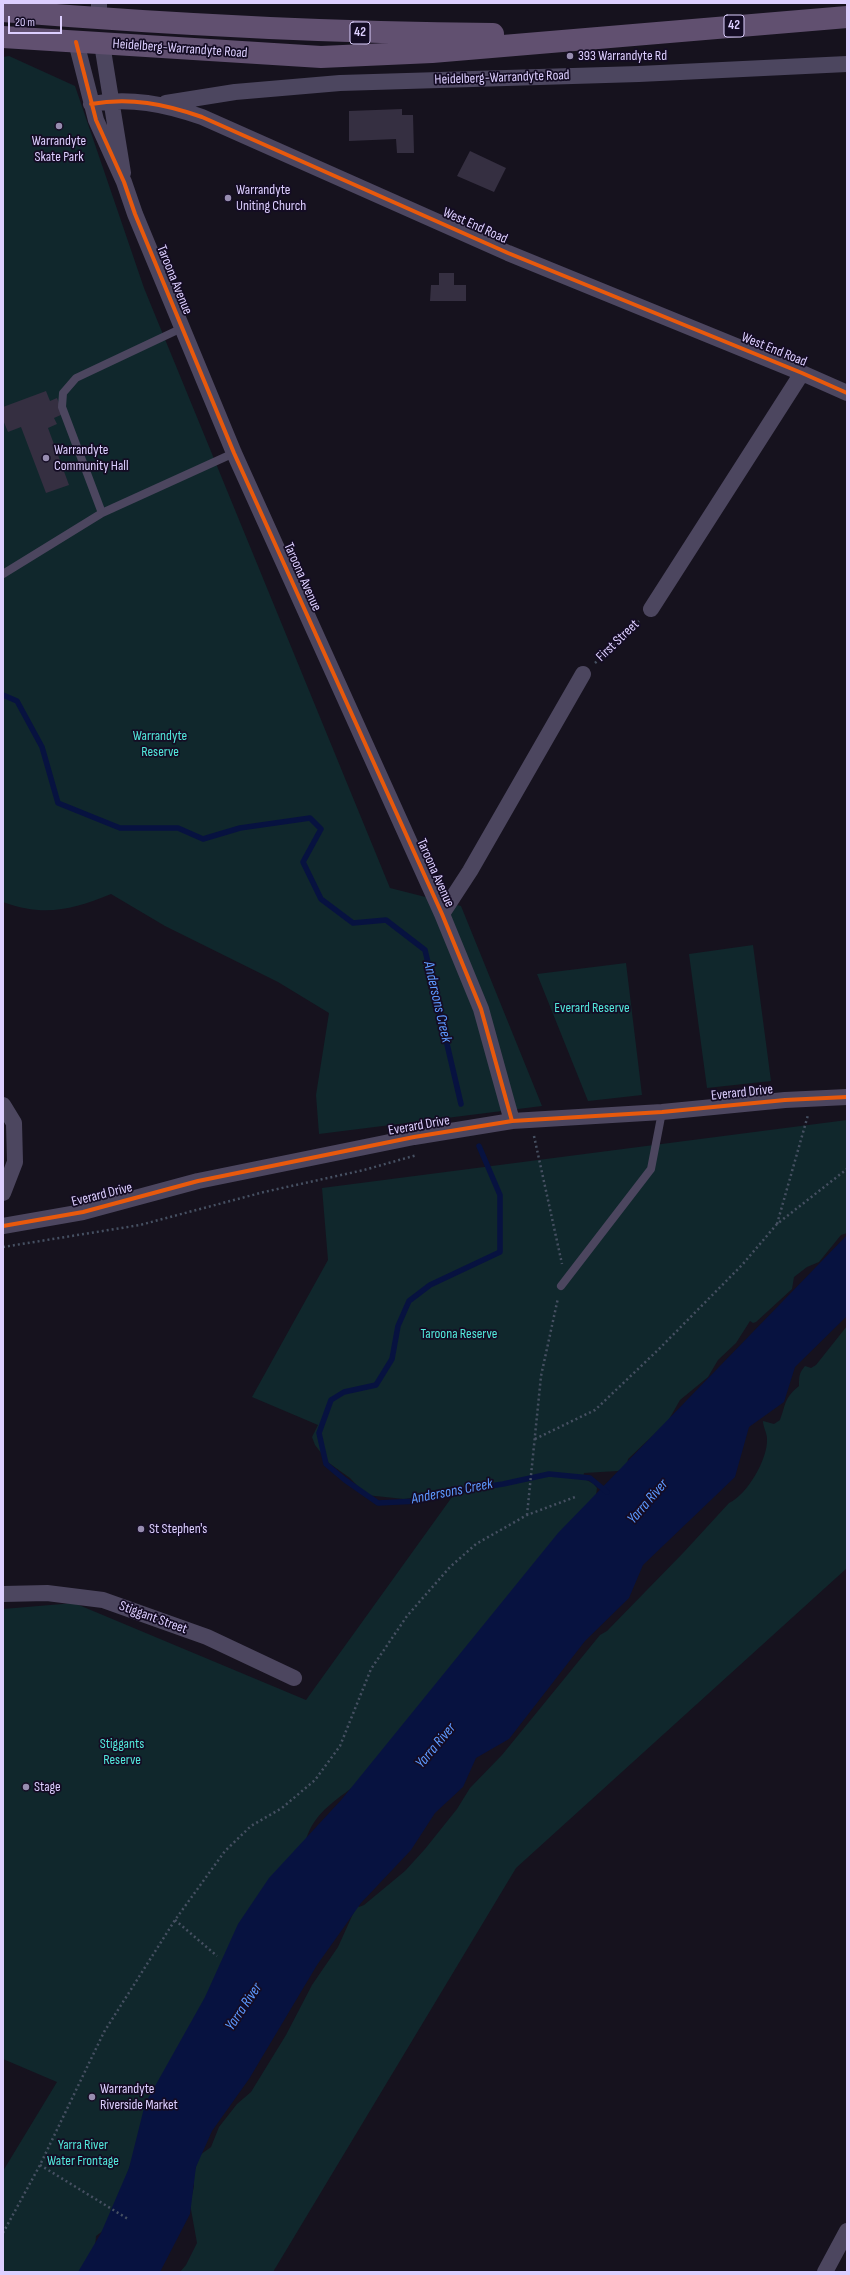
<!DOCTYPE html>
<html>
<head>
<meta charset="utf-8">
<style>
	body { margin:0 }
	#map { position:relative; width:850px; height:2275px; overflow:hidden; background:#16121e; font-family:"Sofia Sans Condensed",sans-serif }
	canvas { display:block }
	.frame { position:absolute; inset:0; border:4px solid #ddcfff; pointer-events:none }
	.scale { position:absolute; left:8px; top:16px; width:54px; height:18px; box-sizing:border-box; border:2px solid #ddcfff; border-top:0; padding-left:5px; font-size:12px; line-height:14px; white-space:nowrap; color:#ddcfff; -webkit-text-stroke:3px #140c24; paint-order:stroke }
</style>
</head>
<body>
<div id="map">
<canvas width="850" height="2275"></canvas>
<div class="frame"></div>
<div class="scale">20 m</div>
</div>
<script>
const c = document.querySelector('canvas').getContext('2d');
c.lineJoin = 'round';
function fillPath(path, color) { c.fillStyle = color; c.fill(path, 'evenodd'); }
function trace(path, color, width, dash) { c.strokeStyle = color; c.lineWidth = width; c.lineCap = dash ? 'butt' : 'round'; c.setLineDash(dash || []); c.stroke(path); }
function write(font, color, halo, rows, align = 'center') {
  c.font = font + ' "Sofia Sans Condensed",sans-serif'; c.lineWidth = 3.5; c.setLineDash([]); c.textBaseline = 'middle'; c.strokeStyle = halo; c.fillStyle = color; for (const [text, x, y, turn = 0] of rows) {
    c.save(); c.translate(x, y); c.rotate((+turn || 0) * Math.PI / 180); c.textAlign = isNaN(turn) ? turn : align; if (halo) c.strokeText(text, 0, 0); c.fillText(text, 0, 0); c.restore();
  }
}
fillPath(new Path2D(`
	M9,56L75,86L144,288L390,888L461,906L542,1106L319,1134L316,1095L329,1013L278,982L165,926L111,894C72,910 44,917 3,902V57Z
	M753,945L771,1081L707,1088L689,954Z
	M626,963L642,1095L588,1101L537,974Z
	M847,1120V1233L841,1235L819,1262L807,1267L794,1277L792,1289L756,1322L753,1323L750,1321L736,1343L718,1360L708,1377L680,1400L668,1421L628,1459L627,1466L618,1471L584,1473L583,1478L594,1484L597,1488L596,1495L362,1780C340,1798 314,1811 306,1840L172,2068C157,2085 150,2089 149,2113L108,2227L96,2236L95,2247L80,2272H3V2171L57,2082L3,2059V1609L74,1603L306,1700L452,1497L430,1501L419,1497L404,1499L366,1495L350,1478L329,1463L315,1445L312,1437L318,1425L252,1397L328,1260L322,1188Z
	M847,1326V1568L516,1868L273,2272H180L186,2265L197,2243L190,2204L194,2186V2172L200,2155L211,2147L219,2127L237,2104L251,2092L286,2035L312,1985L338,1947L357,1905L359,1907L364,1905L405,1871L425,1849L457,1809L470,1788L502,1755L600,1635L607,1631L684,1552L729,1503C747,1495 768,1459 767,1439C767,1433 763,1427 763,1421L774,1424L780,1420C786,1404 784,1398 799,1386C799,1377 799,1373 805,1366L811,1368L816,1365Z`), '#10272c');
fillPath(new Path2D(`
	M847,1235V1316L795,1367L784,1402L749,1427L735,1477L643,1565L629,1598L585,1641L509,1739L476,1758L463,1787L435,1813L411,1850L361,1903L317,1965L249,2079L212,2131L196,2167L190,2214L160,2272H78L101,2233L129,2168L145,2104L205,1997L238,1924L269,1878L342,1799L558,1533Z`), '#071240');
trace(new Path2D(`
	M3,695L17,701L42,747L58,803L120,828H178L203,839L240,828L310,818L321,829L303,862L321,899L353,923L386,920L425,950L461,1104
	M479,1146L500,1195V1252L430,1285L409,1301L398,1326L392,1359L376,1385L344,1392L331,1400L319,1433L326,1464L345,1480L378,1503L418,1501L444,1493L503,1484L549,1474L590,1478L607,1492`), '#071240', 5.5);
fillPath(new Path2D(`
	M402,109V115H413L414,153H397L396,139L349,141V111Z
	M470,151L506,168L494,192L457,176Z
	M439,273H454V285H466V301H430L431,285H439Z
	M46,391L50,401L57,398L63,414L54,418L57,424L48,428L69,485L46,493L21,427L8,432L3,420V407Z`), '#352f41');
trace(new Path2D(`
	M595,663L639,621
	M534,1136L562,1264
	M777,1224L808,1115
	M3,1247L140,1225L264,1192L364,1170L417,1155
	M535,1439L595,1410L659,1349L742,1265L777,1224L847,1169
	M527,1515L541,1376L558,1298
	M175,1920L217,1956
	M40,2165L128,2219
	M3,2233L40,2165L104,2032L175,1920L225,1851L251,1826L282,1808L315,1780L340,1746L371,1669L407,1616L450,1567L476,1544L527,1515L575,1497`), '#465062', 2.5, [2, 3]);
trace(new Path2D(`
	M102,513L62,407L63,393L76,378L182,328
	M3,574L102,513L234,453
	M561,1286L651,1169L662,1112`), '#4c465f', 8);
trace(new Path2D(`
	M99,3V17
	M76,42L96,120L124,182L135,214L234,453L442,914L481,1009L512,1121
	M102,44L123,173
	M166,103L235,92L340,83L639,74L847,64
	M91,104C130,97 165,104 202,117L508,253L802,373L847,393
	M651,609L802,373
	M442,914L470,871L583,674
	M3,1105L14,1123L15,1162L3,1193
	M3,1226L83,1212L198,1181L414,1137L512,1121L662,1112L785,1100L847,1097
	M3,1594L47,1593L103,1600L207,1637L294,1678
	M825,2272L847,2231`), '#4c465f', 16);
trace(new Path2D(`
	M3,11C166,24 329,33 493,34
	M3,37L321,57L432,52L847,17`), '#615070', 22);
trace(new Path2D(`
	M76,42L96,120L124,182L135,214L234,453L442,914L481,1009L512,1121
	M91,104C130,97 165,104 202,117L508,253L802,373L847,393
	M3,1226L83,1212L198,1181L414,1137L512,1121L662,1112L785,1100L847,1097`), '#e8590c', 4);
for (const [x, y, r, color] of [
	[570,56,4,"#978db0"],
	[59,126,4,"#978db0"],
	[228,198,4,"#978db0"],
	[46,458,4,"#978db0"],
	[141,1529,4,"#978db0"],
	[26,1787,4,"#978db0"],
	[92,2097,4,"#978db0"]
]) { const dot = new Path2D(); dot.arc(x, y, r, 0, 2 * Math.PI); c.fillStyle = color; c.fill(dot); trace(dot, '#140c24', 1.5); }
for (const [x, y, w] of [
	[734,26,20],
	[360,33,20]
]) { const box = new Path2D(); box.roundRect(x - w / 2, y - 11, w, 22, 3); c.fillStyle = '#140c24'; c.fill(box); trace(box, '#ddcfff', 1); }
write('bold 13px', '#ddcfff', null, [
	["42",734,26],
	["42",360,33]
]);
write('14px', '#ddcfff', '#140c24', [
	["Heidelberg-Warrandyte Road",180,49,4],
	["Heidelberg-Warrandyte Road",502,78,-2],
	["West End Road",475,226,24],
	["Taroona Avenue",174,280,68],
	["West End Road",774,350,22],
	["Taroona Avenue",302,577,66],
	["First Street",618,641,-44],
	["Taroona Avenue",435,873,66],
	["Everard Drive",742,1093,-6],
	["Everard Drive",419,1126,-10],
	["Everard Drive",102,1195,-14],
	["Stiggant Street",153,1618,20]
]);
write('14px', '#ddcfff', '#140c24', [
	["393 Warrandyte Rd",578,56],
	["Warrandyte",59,141,"center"],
	["Skate Park",59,157,"center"],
	["Warrandyte",236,190],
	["Uniting Church",236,206],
	["Warrandyte",54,450],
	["Community Hall",54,466],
	["St Stephen's",149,1529],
	["Stage",34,1787],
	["Warrandyte",100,2089],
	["Riverside Market",100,2105]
], 'left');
write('14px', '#52e8db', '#140c24', [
	["Warrandyte",160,736],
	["Reserve",160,752],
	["Everard Reserve",592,1008],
	["Taroona Reserve",459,1334],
	["Stiggants",122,1744],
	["Reserve",122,1760],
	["Yarra River",83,2145],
	["Water Frontage",83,2161]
]);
write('italic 15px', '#5d99ff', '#140c24', [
	["Andersons Creek",437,1002,77],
	["Andersons Creek",452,1492,-11],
	["Yarra River",648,1502,-49],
	["Yarra River",436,1746,-50],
	["Yarra River",244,2007,-56]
]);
</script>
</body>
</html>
